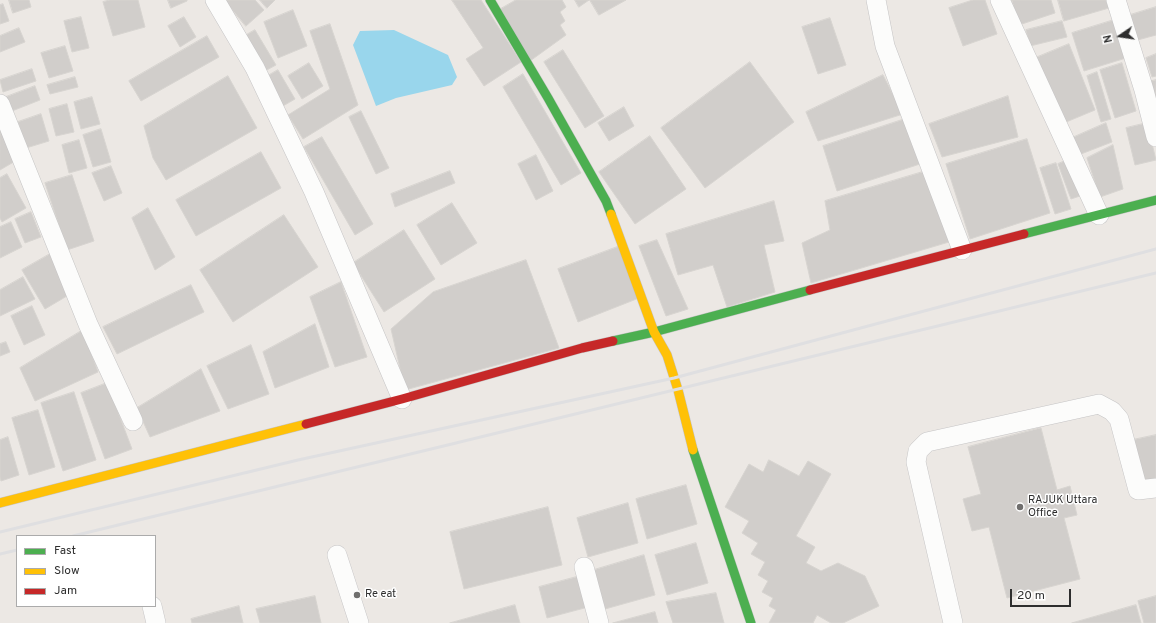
<!DOCTYPE html>
<html>
<head>
<meta charset="utf-8">
<style>
	body { margin:0 }
	#map { position:relative; width:1156px; height:623px; overflow:hidden; background:#ece8e4; font-family:Overpass,sans-serif }
	canvas { display:block }
	.legend { position:absolute; left:16px; top:535px; width:140px; height:72px; box-sizing:border-box; background:#fff; border:1px solid #ababab; margin:0; padding:5px 7px; list-style:none; font-size:12px; color:#2e2e2e }
	.legend li { display:flex; align-items:center; gap:8px; height:20px }
	.legend b { width:20px; border:1px solid #ababab }
	.north { position:absolute; left:1100px; top:16px; width:40px; height:40px; -webkit-text-stroke:3px #fff; paint-order:stroke; rotate:257deg; font-size:11px; font-weight:700; line-height:16px; text-align:center; color:#2e2e2e }
	.north::after { content:''; display:block; margin:auto; width:14px; height:18px; background:#2e2e2e; clip-path:polygon(50% 0,100% 100%,50% 72%,0 100%) }
	.scale { position:absolute; left:1010px; top:589px; width:61px; height:18px; box-sizing:border-box; border:2px solid #2e2e2e; border-top:0; padding-left:5px; font-size:12px; line-height:14px; white-space:nowrap; color:#2e2e2e; -webkit-text-stroke:3px #fff; paint-order:stroke }
</style>
</head>
<body>
<div id="map">
<canvas width="1156" height="623"></canvas>
<ul class="legend">
<li><b style="height:5px;background:#4caf50"></b>Fast</li>
<li><b style="height:5px;background:#ffc107"></b>Slow</li>
<li><b style="height:5px;background:#c62828"></b>Jam</li>
</ul>
<div class="north">N</div>
<div class="scale">20 m</div>
</div>
<script>
const c = document.querySelector('canvas').getContext('2d');
c.lineJoin = 'round';
function fillPath(path, color) { c.fillStyle = color; c.fill(path, 'evenodd'); }
function trace(path, color, width, dash) { c.strokeStyle = color; c.lineWidth = width; c.lineCap = dash ? 'butt' : 'round'; c.setLineDash(dash || []); c.stroke(path); }
function write(font, color, halo, rows, align = 'center') {
  c.font = font + ' Overpass,sans-serif'; c.lineWidth = 3; c.setLineDash([]); c.textBaseline = 'middle'; c.strokeStyle = halo; c.fillStyle = color; for (const [text, x, y, turn = 0] of rows) {
    c.save(); c.translate(x, y); c.rotate((+turn || 0) * Math.PI / 180); c.textAlign = isNaN(turn) ? turn : align; if (halo) c.strokeText(text, 0, 0); c.fillText(text, 0, 0); c.restore();
  }
}
fillPath(new Path2D(`
	M394,30L448,55L457,77L452,85L396,98L376,106L353,45L360,31Z`), '#99d6ec');
const building = new Path2D(`
	M9,0H29L31,7L13,13Z
	M110,0H138L145,27L113,36L103,2Z
	M168,0H187V1L171,8Z
	M224,0H255L264,10L246,26Z
	M260,0H275L267,8Z
	M452,0H481L521,62L484,86L466,59L483,48Z
	M516,0H562L566,7L560,12L565,21L560,25L566,35L530,61L499,10Z
	M575,0H589L579,7Z
	M590,0H626L599,15Z
	M973,0H985L997,34L963,46L949,8Z
	M1012,0H1051L1055,13L1019,25Z
	M1058,0H1106L1109,8L1064,21Z
	M3,4L9,21L0,24V5Z
	M1156,7V35L1134,41L1127,16Z
	M293,10L307,46L278,58L264,22Z
	M81,17L89,48L72,52L64,21Z
	M184,17L196,37L180,47L168,26Z
	M830,18L846,65L818,74L802,27Z
	M1114,20L1126,58L1084,71L1072,33Z
	M1062,21L1067,37L1030,46L1026,30Z
	M330,24L358,105L303,139L288,115L330,89L310,31Z
	M19,28L25,42L0,52V36Z
	M255,30L276,65L263,72L243,37Z
	M207,36L219,57L141,101L129,81Z
	M1069,44L1095,110L1059,125L1033,59Z
	M65,46L73,71L49,78L41,53Z
	M563,50L604,116L585,128L544,62Z
	M1156,54V76L1152,77L1146,58Z
	M750,62L794,122L705,188L661,128Z
	M309,63L323,86L302,99L288,76Z
	M1122,63L1136,111L1115,118L1100,70Z
	M32,69L36,81L3,92L0,80Z
	M278,70L295,99L283,106L266,77Z
	M1097,72L1111,119L1101,122L1087,76Z
	M523,74L581,173L561,185L503,87Z
	M883,75L903,114L818,141L806,112Z
	M228,76L257,128L166,180L153,158L144,126Z
	M75,77L78,87L50,94L47,85Z
	M1156,80V105L1148,82Z
	M35,86L40,100L12,111L6,97Z
	M1008,96L1018,137L942,157L929,124Z
	M92,97L100,124L81,129L74,102Z
	M67,104L74,132L56,136L49,109Z
	M624,107L634,126L609,141L598,123Z
	M361,111L389,168L376,174L349,117Z
	M41,114L49,141L26,148L18,122Z
	M905,119L920,164L837,191L823,146Z
	M1106,123L1112,142L1081,154L1072,138Z
	M1147,123L1156,160L1135,165L1126,128Z
	M0,125L17,160L0,170Z
	M101,129L111,162L93,167L83,135Z
	M650,136L686,189L635,224L599,172Z
	M322,137L373,224L355,235L304,147Z
	M1027,139L1050,213L970,239L946,164Z
	M79,140L87,168L69,173L62,145Z
	M1113,145L1123,189L1100,197L1087,158Z
	M261,152L281,188L196,236L176,200Z
	M536,155L553,191L536,200L518,164Z
	M1072,158L1086,194L1071,199L1058,164Z
	M1056,163L1071,209L1055,214L1040,168Z
	M111,166L122,193L104,201L92,173Z
	M450,171L455,183L395,207L391,194Z
	M926,171L949,242L811,283L802,243L830,230L825,201Z
	M7,174L26,208L2,222L0,218V178Z
	M72,175L94,241L67,250L45,183Z
	M774,201L784,241L764,245L775,292L727,307L713,265L678,275L666,234Z
	M452,203L477,243L441,265L417,225Z
	M148,208L175,257L155,270L132,218Z
	M31,212L41,237L25,243L15,219Z
	M284,215L318,267L233,322L200,270Z
	M11,222L22,247L0,258V227Z
	M404,230L435,279L384,312L353,263Z
	M657,240L688,309L666,316L639,246Z
	M620,246L639,298L578,322L558,269Z
	M50,254L72,293L45,309L22,270Z
	M526,260L559,348L405,390L391,329L433,292Z
	M23,277L35,299L0,316V290Z
	M341,282L367,357L335,367L310,297Z
	M191,285L204,312L117,354L103,327Z
	M32,306L45,335L24,345L11,316Z
	M315,324L329,367L275,388L263,352Z
	M83,330L98,372L35,401L20,368Z
	M6,342L10,352L0,356V344Z
	M251,345L269,394L228,409L207,366Z
	M201,369L220,411L150,437L137,408Z
	M107,383L132,449L105,459L81,393Z
	M74,392L96,460L63,471L41,403Z
	M38,410L55,467L29,475L12,418Z
	M1041,428L1057,490L1070,486L1077,515L1064,518L1080,579L1007,598L989,527L972,531L963,499L981,494L968,447Z
	M1156,435V486L1138,490L1128,441Z
	M8,437L19,475L1,481L0,477V440Z
	M769,460L799,476L808,461L831,474L796,536L815,547L806,563L821,571L838,563L865,576L879,606L843,623H831L817,615L813,623H769L776,610L769,606L773,598L762,592L768,581L758,575L765,562L751,554L758,543L742,533L749,521L725,507L749,464L763,472Z
	M686,485L697,524L647,539L636,499Z
	M628,503L638,543L588,557L577,518Z
	M548,507L562,565L464,589L450,532Z
	M696,543L708,583L667,595L655,555Z
	M644,555L655,595L605,609L594,570Z
	M584,575L592,606L547,618L539,587Z
	M716,593L724,623H673L666,602Z
	M315,596L321,623H260L256,609Z
	M1156,596V623H1144L1138,601Z
	M515,605L520,623H450Z
	M1136,605L1141,623H1072Z
	M239,606L243,623H192L191,619Z
	M655,612L658,623H613Z`);
fillPath(building, '#d1cecb');
trace(building, '#d7d4d0', 1);
const street = new Path2D(`
	M215,0L255,68L314,192L402,399
	M876,0L885,46L962,250
	M1000,0L1099,215
	M1116,0L1144,90L1156,137
	M0,104L88,324L133,421
	M337,555L359,623
	M584,567L599,623
	M152,606L156,623
	M953,623L916,462L918,451L927,442L1099,404L1112,411L1119,419L1138,490L1156,488`);
const fast = new Path2D(`
	M490,0L548,98L606,201L611,214
	M1024,234L1156,200
	M613,341L654,332L810,290
	M693,450L751,623`);
const slow = new Path2D(`
	M611,214L654,332L667,355L678,390L693,450
	M0,503L306,424`);
const jam = new Path2D(`
	M810,290L1024,234
	M306,424L402,399L582,348L613,341`);
trace(street, '#c5c4c5', 20);
trace(fast, '#c5c4c5', 10);
trace(slow, '#c5c4c5', 10);
trace(jam, '#c5c4c5', 10);
trace(street, '#fcfcfb', 19);
trace(fast, '#4caf50', 9);
trace(slow, '#ffc107', 9);
trace(jam, '#c62828', 9);
trace(new Path2D(`
	M0,532L298,460L674,378L1156,249
	M73,536L1156,273
	M0,554L17,550`), '#dfdfe1', 3);
for (const [x, y, r, color] of [
	[1020,507,4,"#706f6e"],
	[357,595,4,"#706f6e"]
]) { const dot = new Path2D(); dot.arc(x, y, r, 0, 2 * Math.PI); c.fillStyle = color; c.fill(dot); trace(dot, '#fff', 1.5); }
write('11px', '#2e2e2e', '#fff', [
	["RAJUK Uttara",1028,501],
	["Office",1028,514],
	["Re eat",365,595]
], 'left');
</script>
</body>
</html>
